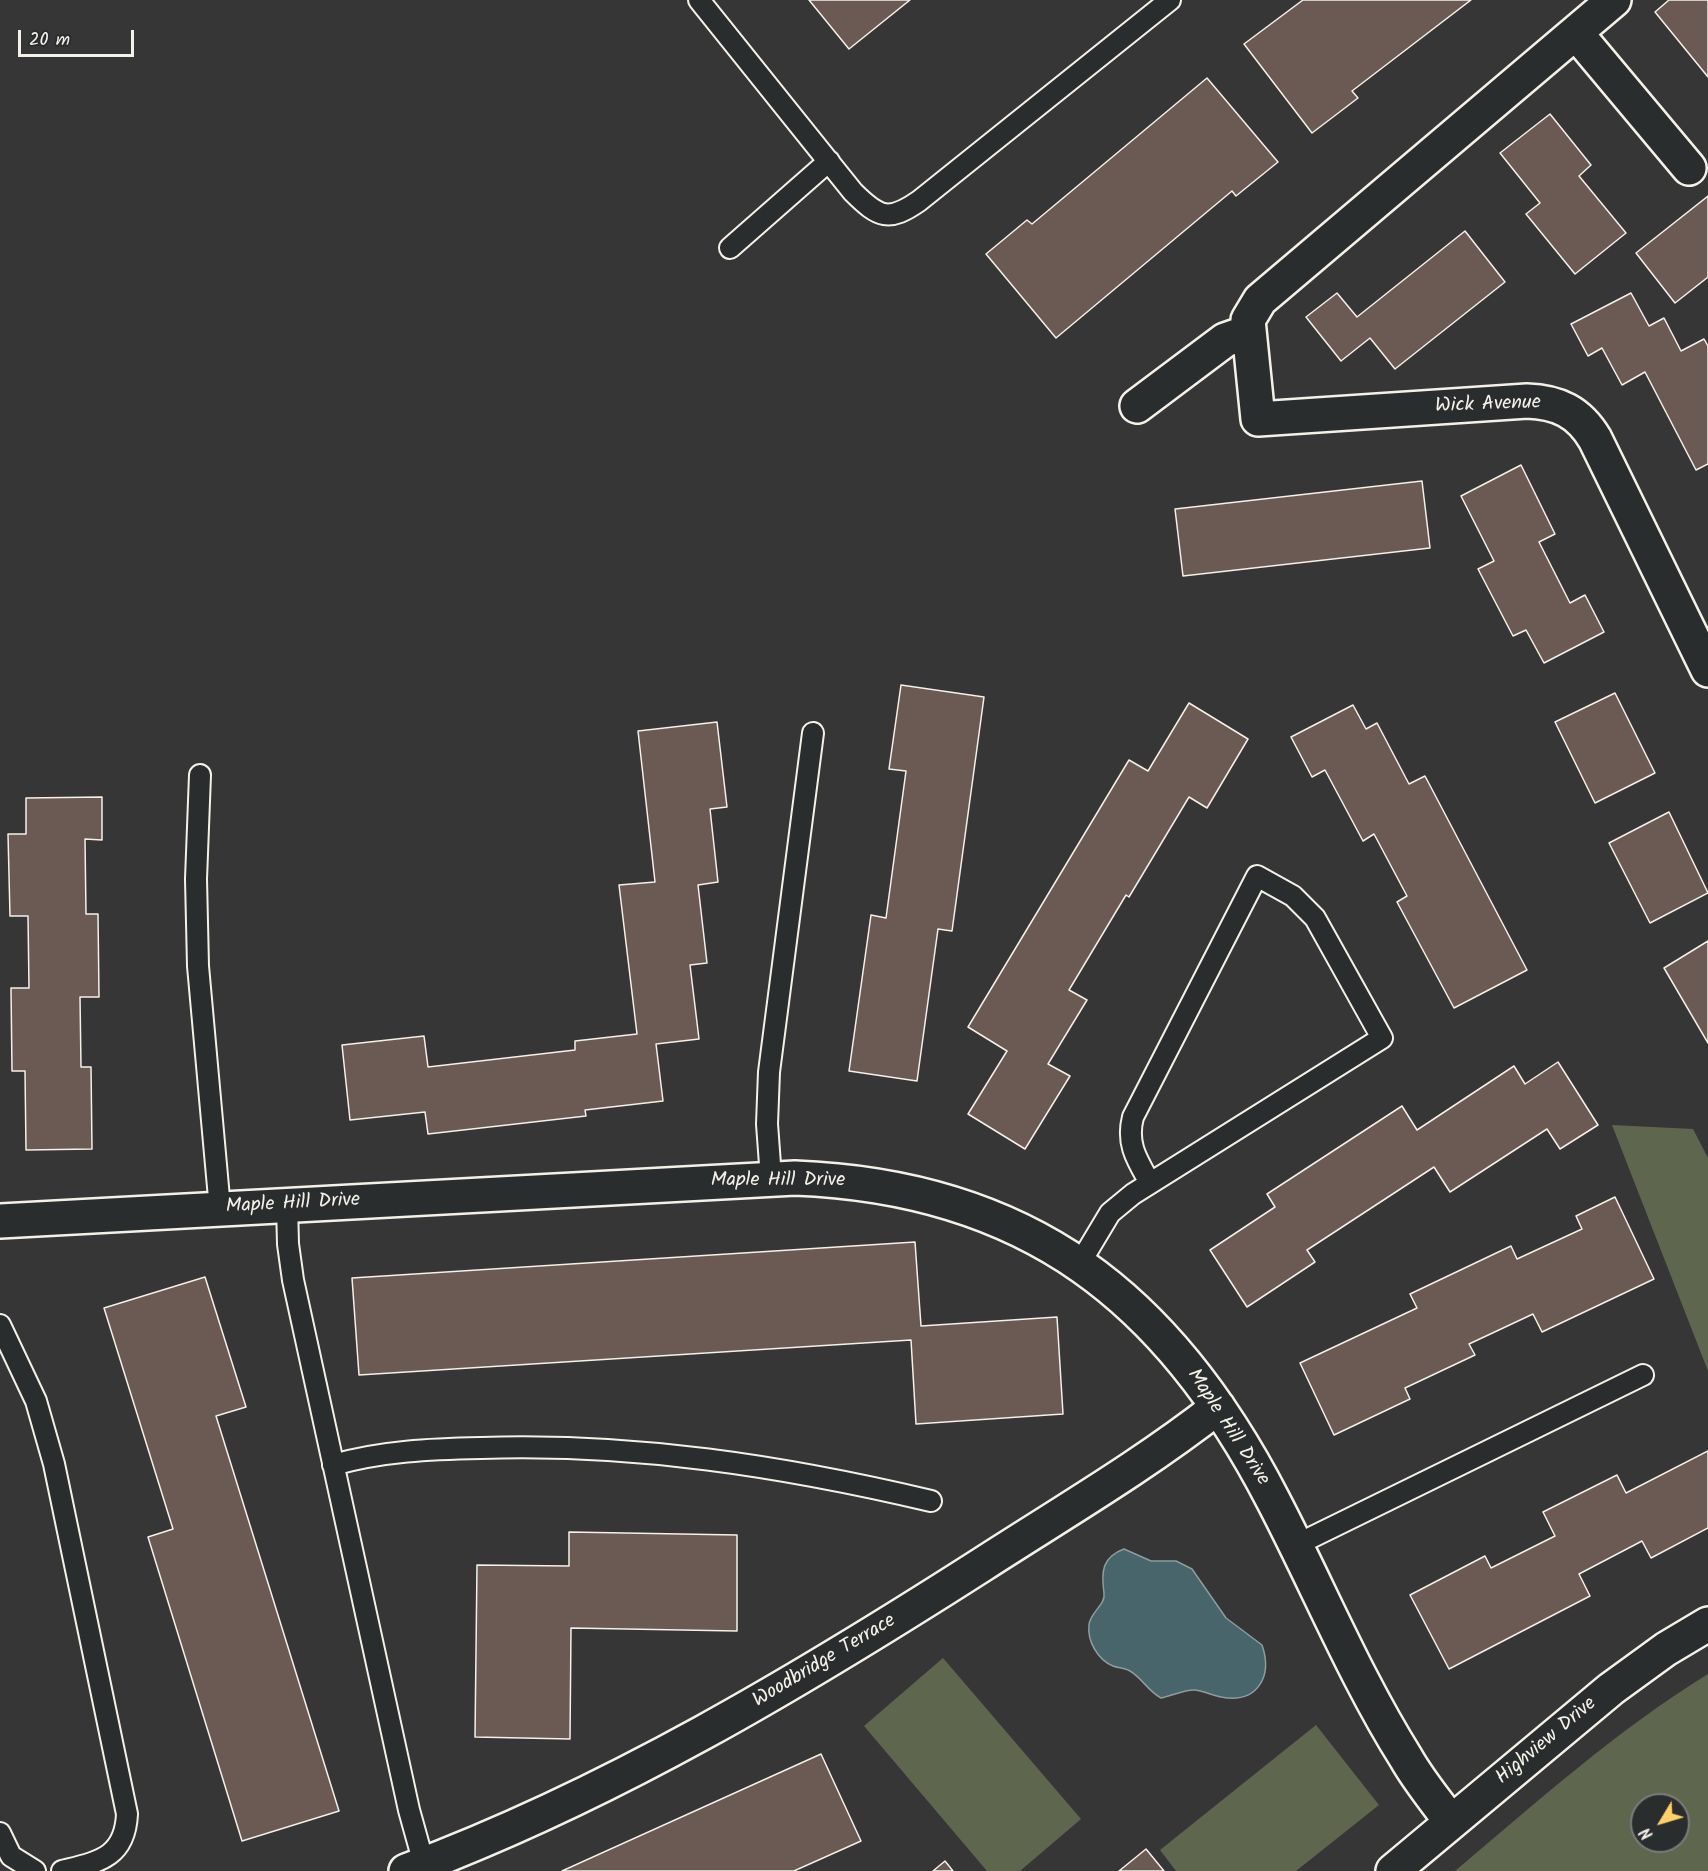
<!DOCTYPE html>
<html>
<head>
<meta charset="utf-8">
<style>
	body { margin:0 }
	#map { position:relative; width:1708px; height:1871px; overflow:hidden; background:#373636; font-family:Kalam,sans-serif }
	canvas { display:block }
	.north { position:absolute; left:1630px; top:1793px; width:60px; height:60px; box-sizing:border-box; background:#2a2d2e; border:2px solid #7b7b78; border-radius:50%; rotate:232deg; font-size:16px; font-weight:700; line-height:24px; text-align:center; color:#f4f1e8 }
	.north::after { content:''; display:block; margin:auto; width:21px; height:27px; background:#ffd166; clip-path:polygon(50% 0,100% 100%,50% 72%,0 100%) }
	.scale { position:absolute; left:18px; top:30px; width:116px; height:27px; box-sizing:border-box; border:3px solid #f4f1e8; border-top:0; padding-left:8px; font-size:18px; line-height:21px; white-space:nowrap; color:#f4f1e8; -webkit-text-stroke:4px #2a2d2e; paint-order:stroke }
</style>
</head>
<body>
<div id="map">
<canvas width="1708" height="1871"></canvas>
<div class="north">N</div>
<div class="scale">20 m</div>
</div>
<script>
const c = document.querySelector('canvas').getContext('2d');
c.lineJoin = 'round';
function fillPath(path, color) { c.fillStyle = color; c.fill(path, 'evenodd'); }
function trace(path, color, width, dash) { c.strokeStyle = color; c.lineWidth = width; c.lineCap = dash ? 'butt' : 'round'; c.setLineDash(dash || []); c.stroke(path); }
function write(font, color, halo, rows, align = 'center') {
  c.font = font + ' Kalam,sans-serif'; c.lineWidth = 6; c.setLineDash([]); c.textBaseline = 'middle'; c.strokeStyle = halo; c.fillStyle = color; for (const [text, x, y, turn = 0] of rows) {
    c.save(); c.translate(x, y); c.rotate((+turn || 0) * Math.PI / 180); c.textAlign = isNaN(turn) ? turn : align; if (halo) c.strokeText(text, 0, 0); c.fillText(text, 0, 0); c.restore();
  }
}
fillPath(new Path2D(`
	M1612,1125L1693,1129L1708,1158V1371Z
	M943,1658L1081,1819L1020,1871H987L864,1726Z
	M1708,1674V1871H1455C1537,1802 1617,1730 1708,1674ZM1642,1805H1678V1841H1642Z
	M1316,1725L1379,1805L1296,1871H1176L1160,1850Z`), '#5e674e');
const water = new Path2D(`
	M1124,1549L1151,1561H1176L1192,1569L1226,1618L1262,1645C1273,1677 1257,1704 1221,1697C1212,1696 1203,1690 1194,1690C1183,1690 1172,1696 1161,1698C1148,1691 1142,1678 1130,1671C1125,1668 1118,1668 1113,1666C1098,1660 1087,1641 1089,1625C1090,1612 1106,1605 1104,1593C1101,1572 1102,1557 1124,1549Z`);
fillPath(water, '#48656b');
trace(water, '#8d9d9d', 1.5);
const building = new Path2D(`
	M809,0H910L849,49Z
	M1303,0H1471L1352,91L1358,98L1312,133L1244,44Z
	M1669,0H1708V77L1655,12Z
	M1207,78L1278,162L1236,196L1232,191L1056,338L986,254L1027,220L1032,224Z
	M1550,114L1591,165L1579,176L1626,233L1575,274L1526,214L1540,203L1500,153Z
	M1708,196V277L1675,303L1636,253Z
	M1465,231L1505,282L1395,369L1370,338L1341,361L1306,317L1337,293L1357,317Z
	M1631,293L1649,326L1664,318L1681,351L1704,339L1708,346V464L1696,470L1645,372L1622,385L1602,348L1588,356L1571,324Z
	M1521,465L1555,534L1539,542L1570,603L1585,595L1604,632L1544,663L1526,630L1513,636L1478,569L1494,561L1461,496Z
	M1422,481L1430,548L1183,576L1175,509Z
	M901,685L984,697L952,931L938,929L917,1081L849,1071L871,915L886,918L906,771L889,769Z
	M1615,693L1655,773L1595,803L1555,722Z
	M1189,703L1248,739L1207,808L1189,797L1129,897L1126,895L1069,990L1087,1000L1048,1064L1070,1076L1025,1149L968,1114L1007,1051L968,1027L1129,760L1148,771Z
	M1353,705L1366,729L1377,723L1409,784L1425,776L1527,970L1454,1008L1397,902L1407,896L1374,834L1363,841L1325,770L1312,777L1291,737Z
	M717,722L727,807L710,809L718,882L698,885L707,963L690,965L699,1039L656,1044L663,1101L585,1110L586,1116L428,1134L425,1112L350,1120L342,1045L424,1036L428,1067L575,1050V1041L637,1034L619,885L655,882L638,731Z
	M102,797V840L85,839L86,914H98L99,997H80L81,1067H91L92,1149L26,1150L25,1071H12L11,988H29L28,916H10L8,834H26V798Z
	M1669,812L1708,893L1650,923L1609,843Z
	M1708,941V1043L1664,968Z
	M1558,1062L1598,1125L1560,1149L1547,1129L1450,1192L1434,1167L1307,1250L1315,1262L1247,1307L1210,1250L1275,1207L1267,1194L1402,1106L1417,1130L1514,1066L1525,1084Z
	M1615,1197L1654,1279L1542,1332L1533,1314L1469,1344L1475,1355L1405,1388L1410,1399L1334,1435L1300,1363L1417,1308L1410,1294L1511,1246L1517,1259L1582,1229L1576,1216Z
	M915,1242L921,1326L1057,1317L1063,1414L916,1424L911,1340L359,1375L352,1278Z
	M205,1277L246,1407L216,1416L339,1811L242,1841L148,1537L173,1529L104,1308Z
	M1708,1451V1528L1651,1558L1642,1541L1579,1574L1590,1596L1449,1669L1410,1595L1485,1556L1491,1568L1555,1536L1543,1512L1617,1475L1626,1493Z
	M569,1532L737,1535V1631L571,1628L570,1739L475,1737L477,1565L569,1566Z
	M821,1754L861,1841L794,1871H562Z
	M1146,1849L1164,1871H1119Z
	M945,1861L953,1871H933Z`);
fillPath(building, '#6b5954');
trace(building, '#f4f1e8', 1.5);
const service = new Path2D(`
	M699,0L853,192C879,218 889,222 919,201L1170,0
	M730,248L829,161
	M200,775L196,879L198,966L220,1209
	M771,1178L767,1124L769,1072L813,733
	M287,1205L288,1244L293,1280L409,1810L424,1864
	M1080,1263L1110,1213L1133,1194L1382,1038L1315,918L1293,896L1257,876L1133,1117C1126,1144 1137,1160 1150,1183
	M0,1325L36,1401L54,1464L127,1814C125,1858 98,1862 62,1871
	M333,1465C382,1451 431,1449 481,1448C634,1443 783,1466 931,1501
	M1296,1545L1643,1375
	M0,1833L11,1856L35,1871`);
const minor = new Path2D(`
	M1614,0L1260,300L1248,320L1258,419L1527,401C1558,402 1579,412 1595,439L1708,670
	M1576,33L1689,168
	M1137,406L1225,340L1248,332
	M0,1221L795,1178C1028,1187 1169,1298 1273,1500C1318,1586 1355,1677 1406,1758C1419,1781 1436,1801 1451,1822
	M406,1871C610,1795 800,1681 983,1564C1062,1513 1144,1465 1218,1407
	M1393,1871L1611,1689L1666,1649L1708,1624`);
trace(service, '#f4f1e8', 24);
trace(minor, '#f4f1e8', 38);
trace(service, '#2a2d2e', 20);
trace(minor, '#2a2d2e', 33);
write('20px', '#f4f1e8', '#2a2d2e', [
	["Wick Avenue",1488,406,-2],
	["Maple Hill Drive",778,1182],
	["Maple Hill Drive",293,1205,-3],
	["Maple Hill Drive",1227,1428,57],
	["Woodbridge Terrace",825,1662,-31],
	["Highview Drive",1547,1742,-40]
]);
</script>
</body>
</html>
